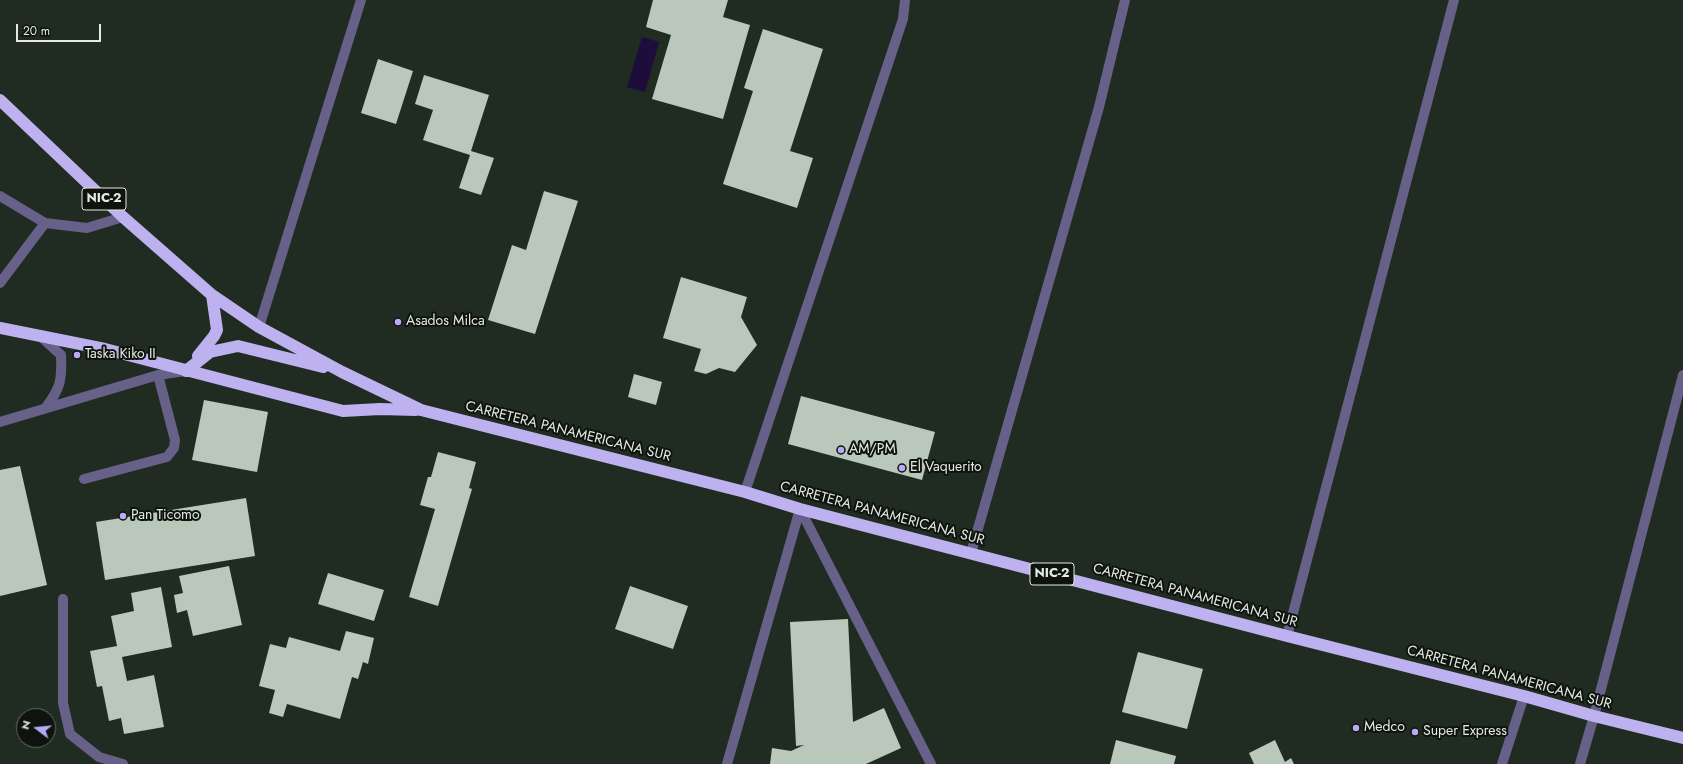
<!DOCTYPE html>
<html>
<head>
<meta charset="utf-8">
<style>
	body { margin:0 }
	#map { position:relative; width:1683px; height:764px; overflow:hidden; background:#202c21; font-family:Jost,sans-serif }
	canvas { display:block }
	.north { position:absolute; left:16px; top:708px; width:40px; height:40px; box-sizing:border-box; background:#0e130e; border:1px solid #636963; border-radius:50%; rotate:286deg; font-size:11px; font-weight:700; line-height:16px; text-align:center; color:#e2eae2 }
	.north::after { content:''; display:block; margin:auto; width:14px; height:18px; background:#b9aaf7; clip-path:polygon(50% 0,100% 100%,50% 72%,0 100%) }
	.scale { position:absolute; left:16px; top:24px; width:85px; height:18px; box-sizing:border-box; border:2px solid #e2eae2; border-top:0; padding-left:5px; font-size:12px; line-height:14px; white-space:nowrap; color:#e2eae2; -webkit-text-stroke:3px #0e130e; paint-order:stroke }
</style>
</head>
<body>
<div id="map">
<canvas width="1683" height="764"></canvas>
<div class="north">N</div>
<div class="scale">20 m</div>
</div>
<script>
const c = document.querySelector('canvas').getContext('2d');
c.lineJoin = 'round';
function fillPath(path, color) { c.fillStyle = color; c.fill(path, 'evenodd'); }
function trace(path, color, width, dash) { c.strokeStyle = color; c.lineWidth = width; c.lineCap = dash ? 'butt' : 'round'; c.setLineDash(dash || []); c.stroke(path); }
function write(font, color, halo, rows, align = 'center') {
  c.font = font + ' Jost,sans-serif'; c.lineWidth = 4; c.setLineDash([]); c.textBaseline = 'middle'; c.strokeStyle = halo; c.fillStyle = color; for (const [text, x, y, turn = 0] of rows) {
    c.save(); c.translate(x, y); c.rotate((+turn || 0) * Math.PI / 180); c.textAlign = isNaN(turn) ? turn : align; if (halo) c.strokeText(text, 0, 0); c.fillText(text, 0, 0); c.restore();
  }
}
fillPath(new Path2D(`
	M642,37L659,42L645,92L627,87Z`), '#1c0d3b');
fillPath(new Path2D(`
	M653,0H728L723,17L750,25L723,119L652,99L671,35L646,27Z
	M763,29L823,49L790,151L813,158L797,208L723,184L753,91L744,88Z
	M378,59L413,71L396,124L361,113Z
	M424,75L489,95L471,151L494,158L481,195L459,188L470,155L423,140L433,110L415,104Z
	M544,191L578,201L535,334L488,320L512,245L526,250Z
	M681,277L747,297L741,317L757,345L735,372L719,368L706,374L694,371L701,349L663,338Z
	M634,374L662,382L656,405L628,397Z
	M801,396L935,432L922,480L788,444Z
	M204,400L268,412L257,472L192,460Z
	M438,452L476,462L469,488L472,489L438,606L409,597L435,509L420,505L428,477H431Z
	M20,466L47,585L0,596V470Z
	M246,498L255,556L105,580L96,522Z
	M229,566L242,625L193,636L187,610L177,613L174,595L183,593L179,576Z
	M328,573L384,590L374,621L318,604Z
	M630,586L688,606L673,649L615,629Z
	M161,587L172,647L122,657L127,681L154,675L164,727L124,734L121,718L109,721L102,686L97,687L90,651L117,646L111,616L134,611L131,593Z
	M848,619L853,722L884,708L901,748L866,764H770L772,748L791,751L804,745L796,746L790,622Z
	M346,631L374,638L368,664L363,662L358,679L352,677L340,719L287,704L283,717L269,713L275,690L259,686L270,644L286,648L289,637L340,651Z
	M1138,652L1203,669L1187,729L1122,712Z
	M1116,740L1176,756L1174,764H1110Z
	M1275,740L1285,762L1291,758L1294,764H1254L1249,753Z`), '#b9c8ba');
trace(new Path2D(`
	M0,196L45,223L87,228L123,217
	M0,283L45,223
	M259,327L361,0
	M39,335L61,355C62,379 61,388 46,407
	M0,422L158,375L185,371
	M84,479L167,457L174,448L175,440L158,375
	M745,492L903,19L905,0
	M800,509L931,764
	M971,553L1099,107L1125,0
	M63,599V703L70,734L99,757L123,764
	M1287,636L1454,0
	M727,764L800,509
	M1502,764L1524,696
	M1580,764L1594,716L1683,375`), '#676089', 10);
trace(new Path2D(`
	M0,100L123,217L212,295L259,327L342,372L421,410L745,492L800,509L1287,636L1524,696L1594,716L1683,738
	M0,328L105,349L343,411L380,409L416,410
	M198,356L214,336L217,330L212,295
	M186,371L210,352L238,346L323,367`), '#bdb2ef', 12);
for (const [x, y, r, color] of [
	[398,322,4,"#b9aaf7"],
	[77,355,4,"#b9aaf7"],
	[841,450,4,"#b9aaf7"],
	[902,468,4,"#b9aaf7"],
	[123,516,4,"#b9aaf7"],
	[1356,728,4,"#b9aaf7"],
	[1415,732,4,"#b9aaf7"]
]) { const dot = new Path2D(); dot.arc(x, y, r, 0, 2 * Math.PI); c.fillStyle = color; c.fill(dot); trace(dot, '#0e130e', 1.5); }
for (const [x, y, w] of [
	[104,199,44],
	[1052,574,44]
]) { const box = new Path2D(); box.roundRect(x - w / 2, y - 11, w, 22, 3); c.fillStyle = '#0e130e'; c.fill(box); trace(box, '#e2eae2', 1); }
write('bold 13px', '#e2eae2', null, [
	["NIC-2",104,199],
	["NIC-2",1052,574]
]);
write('14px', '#e2eae2', '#0e130e', [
	["Asados Milca",406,322],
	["Taska Kiko II",85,355],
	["AM/PM",849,450],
	["El Vaquerito",910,468],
	["Pan Ticomo",131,516],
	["Medco",1364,728],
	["Super Express",1423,732]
], 'left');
write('14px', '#e2eae2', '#0e130e', [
	["CARRETERA PANAMERICANA SUR",568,432,14],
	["CARRETERA PANAMERICANA SUR",882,514,15],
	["CARRETERA PANAMERICANA SUR",1195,596,15],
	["CARRETERA PANAMERICANA SUR",1509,678,15]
]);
</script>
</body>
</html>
